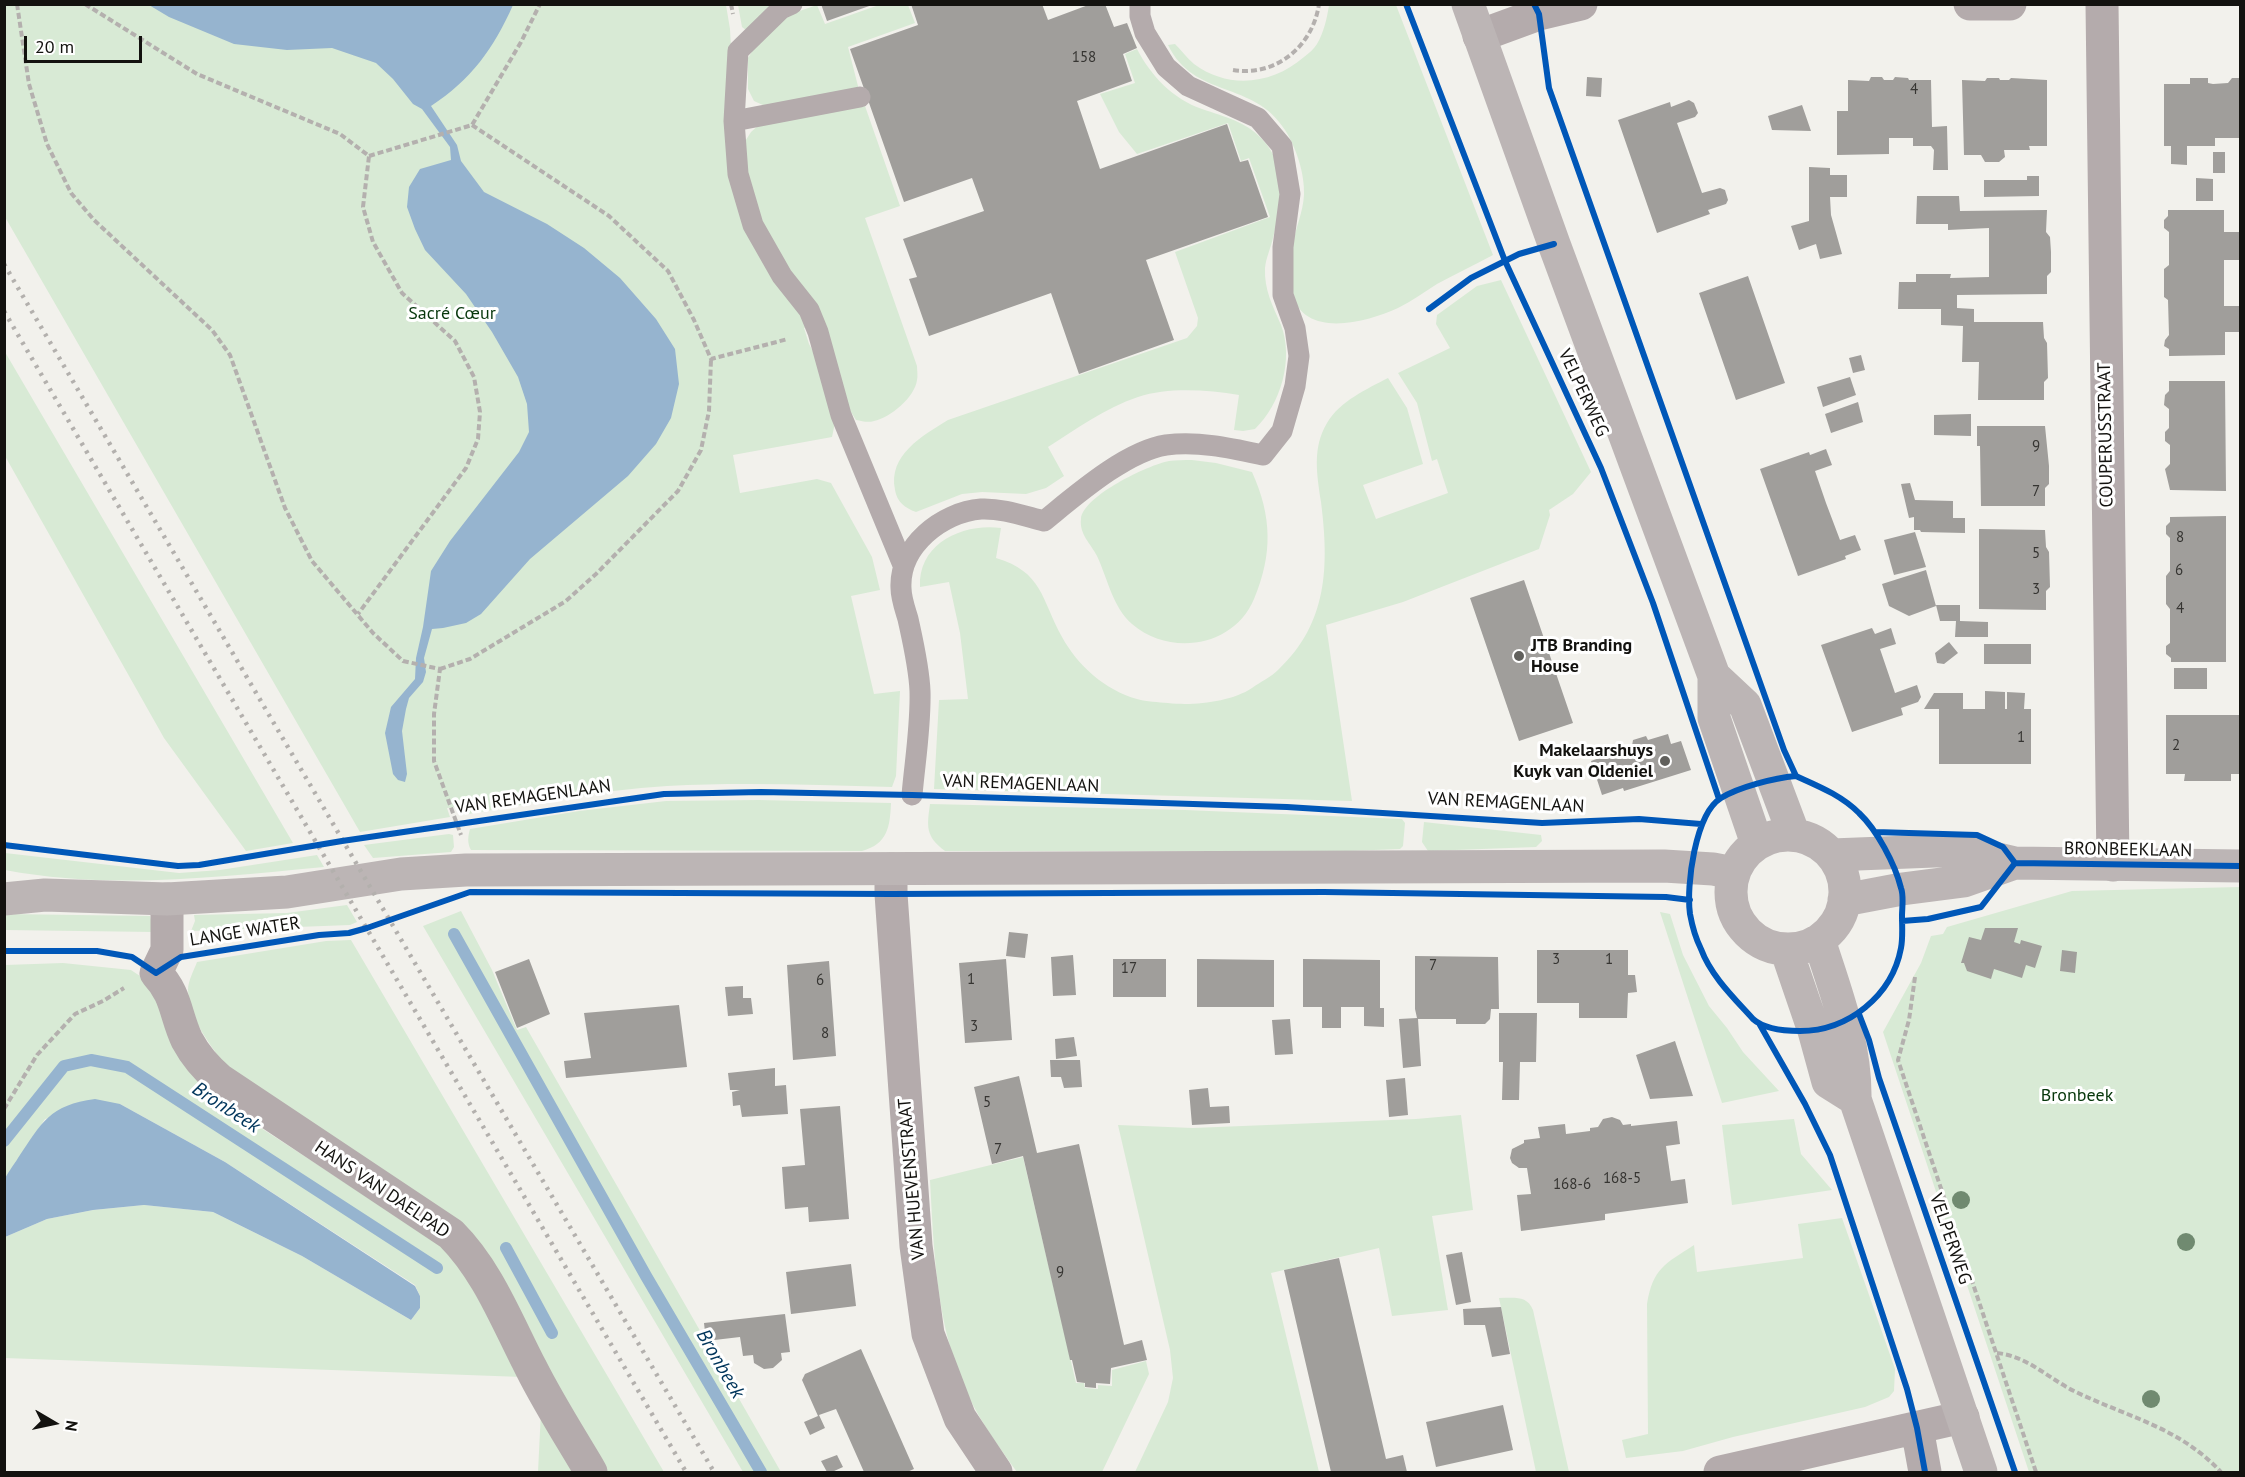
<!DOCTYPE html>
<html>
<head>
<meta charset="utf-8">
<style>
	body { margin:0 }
	#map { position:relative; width:2245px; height:1477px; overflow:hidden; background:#f2f1ec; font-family:"PT Sans",sans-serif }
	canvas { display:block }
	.frame { position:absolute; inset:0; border:6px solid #13120f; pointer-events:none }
	.north { position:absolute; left:24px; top:1393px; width:60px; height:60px; -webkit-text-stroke:4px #fff; paint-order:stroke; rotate:99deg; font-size:16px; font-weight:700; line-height:24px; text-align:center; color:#13120f }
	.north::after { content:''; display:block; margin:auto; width:21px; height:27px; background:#13120f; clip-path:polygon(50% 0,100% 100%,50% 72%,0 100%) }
	.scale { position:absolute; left:24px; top:36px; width:118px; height:27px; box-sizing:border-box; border:3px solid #13120f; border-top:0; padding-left:8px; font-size:18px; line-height:21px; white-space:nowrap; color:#13120f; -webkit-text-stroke:4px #fff; paint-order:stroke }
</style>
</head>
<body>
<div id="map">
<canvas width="2245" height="1477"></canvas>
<div class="frame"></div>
<div class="north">N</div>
<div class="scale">20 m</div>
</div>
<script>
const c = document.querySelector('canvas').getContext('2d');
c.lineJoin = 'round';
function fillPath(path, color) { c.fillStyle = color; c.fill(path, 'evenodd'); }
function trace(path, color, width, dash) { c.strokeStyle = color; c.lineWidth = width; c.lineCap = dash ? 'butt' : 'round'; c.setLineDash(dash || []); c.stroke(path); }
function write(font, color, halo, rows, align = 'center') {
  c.font = font + ' "PT Sans",sans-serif'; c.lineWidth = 6; c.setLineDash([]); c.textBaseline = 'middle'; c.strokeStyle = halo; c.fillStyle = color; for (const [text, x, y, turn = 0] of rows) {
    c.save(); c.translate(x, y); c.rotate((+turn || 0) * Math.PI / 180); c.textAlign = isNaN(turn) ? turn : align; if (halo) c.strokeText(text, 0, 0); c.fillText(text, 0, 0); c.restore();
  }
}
fillPath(new Path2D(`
	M4,5H726L730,29L732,66V177L804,313L807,327L804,328L809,344L815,355L836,418L832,437L733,455L740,493L817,479L831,483L872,557L880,590L851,596L874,694L900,691L896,776L892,787C817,785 742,782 667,786C598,790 530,804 462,815L459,807L447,808L450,817L360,832L5,217Z
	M738,5H774L747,31L742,27Z
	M817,5L825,24L879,5H908L915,23L848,47L859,90L765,106L754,101L748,89V58L757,43L785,16Z
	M1329,5H1396L1493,255C1475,265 1455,274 1437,284C1424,292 1412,301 1398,308C1367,322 1304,340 1292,293C1290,286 1292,277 1292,270C1292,262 1292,252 1293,243C1296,227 1303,212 1304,195C1305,174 1296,147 1285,130C1254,80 1194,99 1168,45L1175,44C1181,50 1187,58 1194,64C1229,90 1273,84 1304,57C1309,53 1314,49 1317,44C1324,32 1327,18 1329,5Z
	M1137,49C1151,76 1173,99 1202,109C1225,117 1245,121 1262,139C1288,166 1282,205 1273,238C1271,247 1266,258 1265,268C1264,290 1273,306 1281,325C1294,359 1281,404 1255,429L1243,431L1234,430L1239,395C1207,390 1169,387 1138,397C1105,408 1076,429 1048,447L1064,476L1046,488L1026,494L982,492L962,494L916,512C905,508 897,502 895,490C888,455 922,436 948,420L1187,338L1197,326L1198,318L1175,252L1270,217L1249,158L1241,161L1228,123L1137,154L1119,132L1100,94L1135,83L1125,54Z
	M865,106L900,206L865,218L917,366C917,370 918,376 917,380C915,397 890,418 874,421C868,423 862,421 856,420L851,412L758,220L745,175L744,143L751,132L760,124L770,120Z
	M1501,280L1591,472L1573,494L1549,510L1550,515L1539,549L1403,602L1326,625L1352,801L934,789L939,700L968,699L960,633L949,582L920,587C918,543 963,523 1001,528L996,558C1043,572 1041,599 1062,637C1078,666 1105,690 1137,699C1147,702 1158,702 1168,703C1193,706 1231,702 1252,688C1260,682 1271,677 1278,670C1328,623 1329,566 1321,502C1317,475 1312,448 1327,423C1340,401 1367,389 1388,378L1407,408L1423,464L1363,485L1376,519L1448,493L1437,459L1432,461L1417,403L1398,373L1450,348L1436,324L1437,315L1477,286Z
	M4,352H5L293,843L246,851L164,738L5,456Z
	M1192,460L1216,463L1252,472C1272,516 1273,554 1254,599C1234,647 1170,657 1132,624C1113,608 1107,577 1097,556C1091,544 1079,534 1081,519C1083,496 1148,465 1169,461C1176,460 1184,460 1192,460Z
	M759,800L891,803C890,826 888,844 862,851L471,850C467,843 468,836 470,829L579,811L666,801Z
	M930,804L1185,810L1402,819L1405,823L1403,846L1400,849L1348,851H945C925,836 927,826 930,804Z
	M1424,822L1541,835L1542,841L1536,847L1428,851L1422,842Z
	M449,834L453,835L454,847L451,852L373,858L364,845Z
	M5,853L179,873L220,870L317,855L324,867C218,877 110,890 5,870Z
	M2240,887V1472H2029L1883,1032L1921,963L1931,936L1943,934L1947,927L2072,891Z
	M347,905L357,922L350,925L191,931L195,921L194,915L287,913Z
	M461,911L492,970L517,1030L526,1027L781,1472H743L423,926Z
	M1660,912L1670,914L1683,955L1709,1006L1727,1028L1743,1052L1779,1091L1722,1103Z
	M5,914L150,916L154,932L5,930Z
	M351,940L664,1472H603L490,1264L223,1063C208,1041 189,1018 188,990C188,981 194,970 197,962L326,941Z
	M63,963L131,970L146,980L201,1082L221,1102L452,1252L522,1377L5,1358V1237L47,1219L93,1210L144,1205L213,1212L302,1256L411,1320L420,1308V1296L415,1285L225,1162L120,1104L45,1119L5,1180V965Z
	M1461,1115L1473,1210L1432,1216L1448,1310L1392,1316L1379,1248L1271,1273L1319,1472H1135L1168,1402L1173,1378L1170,1350L1118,1125L1193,1128L1416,1119Z
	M1794,1119L1801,1154L1832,1190L1732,1205L1722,1125Z
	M1023,1157L1076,1383H1084L1085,1388L1098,1389V1385L1112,1386V1370L1146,1361L1149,1374L1102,1472H1017C999,1447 981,1423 968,1395C936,1328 934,1253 930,1180Z
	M1842,1218L1895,1369L1894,1391L1889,1397L1865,1407L1733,1437L1683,1451L1626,1458L1622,1440L1648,1434L1647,1304C1653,1268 1665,1264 1694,1245L1697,1272L1803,1258L1798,1224Z
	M1499,1298C1514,1298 1527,1295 1533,1310L1569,1472H1536Z
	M541,1411L576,1472H538Z`), '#d8ead5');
fillPath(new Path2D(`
	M149,5H513C494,48 471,80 431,106L457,145L461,161L484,192L547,224L584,248L620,278L656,319L675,349L679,384L671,418L656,444L628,476L530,559L481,614L466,623L443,628L432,629L424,658L426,672L423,682L409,698L406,709L402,731L407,774L405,782L398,780L393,774L385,733L391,707L415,679L416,658L423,627L431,571L450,541L519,452L529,432L527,404L518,377L492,332L466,294L425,250L415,229L407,207L409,187L420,169L451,160L450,147L422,109L413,104L393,79L376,63L332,48L287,50L234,44L169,17Z
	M95,1099L120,1104L225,1162L415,1286L420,1296V1308L411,1320L302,1256L213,1212L144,1205L93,1210L47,1219L5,1237C4,1219 2,1199 4,1182C6,1174 14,1165 18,1158C42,1122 50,1105 95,1099Z`), '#96b4cf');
trace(new Path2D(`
	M454,934L646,1276L761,1472
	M4,1141L64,1066L91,1060L127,1067L437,1268
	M506,1248L552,1333`), '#96b4cf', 12);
fillPath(new Path2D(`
	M821,4H872V5L827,21Z
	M911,4H1042L1048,20L1091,4H1105L1114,27L1127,23L1137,48L1123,54L1132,81L1077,101L1100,169L1227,124L1240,162L1248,160L1268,217L1146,260L1174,340L1079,374L1051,293L929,336L909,279L917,277L903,239L984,211L972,178L904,202L850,49L918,25Z
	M1587,77L1602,78L1601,97L1586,96Z
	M1871,77H1882L1884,80H1893L1895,77L1908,78L1909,80H1931L1932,127L1947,126L1948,170H1933L1934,150L1931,146H1913V138H1889V154L1837,155V111H1848V80L1869,81Z
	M1987,78H1999L2000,80H2009L2011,78L2047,80V146H2029L2030,150H2004L2005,157L1999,162H1985L1981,155H1964L1962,80L1985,81Z
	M2190,78H2208V83L2213,84L2228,83L2232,78H2240V138H2215V146H2187V165L2171,164V146H2164V84H2190Z
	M1689,100L1694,103L1698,113L1695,117L1677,123L1702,193L1720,188L1725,190L1728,200L1726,204L1708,210L1710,214L1657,233L1618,120L1670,102L1671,107Z
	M1802,105L1811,131L1772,130L1768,116Z
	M2213,152H2225V173H2213Z
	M1809,167L1830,168V175H1847V197H1830L1831,215L1842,254L1820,259L1816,244L1799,250L1791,226L1809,221Z
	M2027,176H2039V196L1984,197V180H2027Z
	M2196,178L2213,179V201H2196Z
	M1917,196H1959L1960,211L2047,210L2046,232L2050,237L2051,252V272L2047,276V294L1957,295V308L1974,309V322H2043L2044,338L2047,343L2048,378L2044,382V400H1978L1979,362H1962L1963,326L1941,325V309H1898L1899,282H1916V274H1951L1950,278L1989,277V228L1948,230V224H1916Z
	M2168,210H2224V232H2240V260H2224V306H2240V332H2225V355L2169,356V349L2164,346L2165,340L2169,335L2168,300L2164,297V269L2169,265V232L2164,228V220L2168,216Z
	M1748,276L1785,383L1736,400L1699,293Z
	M1861,355L1865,370L1853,373L1849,358Z
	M1850,377L1856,395L1823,407L1817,387Z
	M2169,381H2225L2226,491L2170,490L2165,469L2170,464V445L2165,441V432L2169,428V409L2164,405L2165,395L2169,391Z
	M1858,402L1863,422L1831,433L1825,414Z
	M1971,414V436L1934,435V415Z
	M1977,426H2045L2049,466V484L2045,488V506H1981L1980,446H1977Z
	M1826,449L1832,465L1815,471L1826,503L1840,540L1855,535L1861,550L1845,556L1846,559L1798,576L1760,469L1809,452L1810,455Z
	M1910,483L1915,500L1953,501V518H1965V533L1921,532L1920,530H1914V517L1909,518L1901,484Z
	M2226,516V662H2171V658L2166,654V646L2170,643V609L2166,604V576L2170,571V538L2166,534V526L2170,522V517Z
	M1979,529L2045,530L2046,547L2049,552L2050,587L2046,591V610L1979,609Z
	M1915,532L1926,567L1894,575L1884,540Z
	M1926,570L1936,606L1909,616L1889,606L1882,584Z
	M1524,580L1573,723L1519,741L1470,598Z
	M1936,605H1960V621L1988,622V637H1955L1956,621H1940Z
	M1872,628L1875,634L1891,628L1896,644L1880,649L1895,693L1917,685L1921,697L1918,702L1901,708L1903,715L1852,732L1821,645Z
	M1949,642L1958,653L1944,664L1937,663L1935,653Z
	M1984,644H2031V664H1984Z
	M2174,668H2207V689H2174Z
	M1985,691L2005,692V709H2007V692L2025,693L2024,709H2031V764H1939V709H1924L1934,693H1963V709H1985Z
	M2166,715H2240V774H2231V781H2184L2185,774H2166Z
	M1668,734L1671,744L1681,741L1691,770L1624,791L1623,788L1602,795L1591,761L1632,746L1633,740L1646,736L1648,740Z
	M1985,928H2018L2014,942L2020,944L2021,940L2042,946L2035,968L2026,965L2022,978L1994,969L1991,979L1967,971L1964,963H1961L1969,937L1981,940Z
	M1009,932L1028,934L1025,958L1006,956Z
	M1537,950H1628V975H1635L1637,992L1628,993L1627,1018H1579V1003H1537Z
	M2062,950L2077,952L2075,973L2060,971Z
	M1073,955L1076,995L1053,996L1051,957Z
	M1415,956L1498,957L1499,1009H1491L1490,1019L1485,1024H1456V1019H1418L1421,1066L1403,1068L1399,1019L1417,1018L1415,1009Z
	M529,959L550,1014L517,1028L495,972Z
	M1006,959L1012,1040L965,1043L959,963Z
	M1113,959H1166V997H1113Z
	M1197,959L1274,960V1007H1197Z
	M1303,959L1380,960V1008H1384V1027L1364,1026V1007H1341V1028H1322V1007H1303Z
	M829,961L836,1056L793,1060L787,965Z
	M743,986V998H751L753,1014L728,1016L725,987Z
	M679,1005L687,1067L566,1078L564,1061L591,1058L584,1013Z
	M1499,1013H1537L1536,1062H1520L1519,1100H1502L1503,1062H1499Z
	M1290,1019L1293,1054L1275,1055L1272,1020Z
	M1074,1037L1077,1056L1056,1059L1055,1039Z
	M1675,1041L1693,1096L1650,1099L1636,1055Z
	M1050,1060H1080L1082,1087L1064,1088L1061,1077H1051Z
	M775,1068V1086L786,1085L788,1114L742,1117L740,1105L733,1106L732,1092L740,1090H730L728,1073Z
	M1019,1076L1037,1153L1079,1144L1124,1345L1142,1340L1147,1360L1111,1368L1110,1384L1096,1383V1388L1085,1387V1383L1077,1382L1072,1360H1070L1023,1156L992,1164L974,1087Z
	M1405,1078L1408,1115L1389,1117L1386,1080Z
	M1208,1088L1210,1107L1229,1106L1230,1123L1192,1125L1189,1090Z
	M840,1106L849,1219L809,1222L808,1207L785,1209L782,1167L805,1165L800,1109Z
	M1612,1117L1620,1120L1623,1125L1631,1124V1126L1677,1121L1680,1144L1666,1146L1671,1181L1685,1179L1688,1203L1605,1214V1220L1521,1231L1517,1195L1531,1194L1527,1168H1519L1512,1163L1510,1158L1512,1149L1524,1143V1140L1540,1138L1538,1127L1565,1124L1566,1134L1590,1131V1128L1598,1127L1603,1119Z
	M1462,1252L1471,1302L1456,1305L1446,1255Z
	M1339,1258L1386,1459L1403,1455L1407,1472H1331L1284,1270Z
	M851,1264L856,1306L791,1314L786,1272Z
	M1501,1307L1510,1354L1492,1357L1485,1325H1464L1463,1309Z
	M785,1314L790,1352L781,1353L782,1360L773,1368L764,1369L754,1363L753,1355L743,1356L740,1337L706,1341L704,1323Z
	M861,1349L914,1469L907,1472H864L836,1409L819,1415L825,1428L810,1435L804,1422L818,1416L802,1380L805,1374Z
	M1503,1405L1513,1450L1436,1467L1426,1422Z
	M837,1455L843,1467L832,1472H827L821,1461Z`), '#a09e9b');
trace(new Path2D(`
	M17,4L29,84L47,144L71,193L94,220L212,330L230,355L285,508L312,561L373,633L403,661L440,669L434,714V761L461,835
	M85,4L197,74L340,134L369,156L363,207L373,242L402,293L455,341L474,377L480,412L478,439L466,468L358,614
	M731,4L733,14
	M1233,70C1276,77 1313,46 1319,4
	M472,125L609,216L668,271L694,320L711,359L788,339
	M369,156L472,125L521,42L540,4
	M440,669L470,659L566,601L596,574L678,491L701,450L709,411L711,359
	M1915,977L1909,1020L1898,1060L2036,1472
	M4,1109L37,1055L75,1014L103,1001L124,988
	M1997,1353C2027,1356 2048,1378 2074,1391C2127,1417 2179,1427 2221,1472`), '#b4b0ae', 4, [6, 3]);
trace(new Path2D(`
	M792,4L781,9L738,51L734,121L738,174L753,225L782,276L809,310L818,332L841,415L903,565
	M734,121L860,97
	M912,795C915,761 921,725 920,691C919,667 913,642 908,619C905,609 901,598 901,588C899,546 942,512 981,509C1002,508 1024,516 1044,521C1075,496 1126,451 1166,445C1199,441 1230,448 1263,455L1282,431L1295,386L1299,356L1295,328L1283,295V247L1290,194L1282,146L1258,118L1188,86L1166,67L1145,33L1140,16V4`), '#b4abac', 21);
trace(new Path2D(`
	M1970,4H2010
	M2102,4L2113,865
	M1479,36L1539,14L1581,4
	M891,869V894L916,1246L928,1334L960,1418L996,1472
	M167,899V950L156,973C177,995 175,1015 187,1040C195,1055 207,1069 220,1080L451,1234C488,1271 507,1322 531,1368C549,1404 571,1438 591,1472
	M1917,1428L1925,1472
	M1720,1472L1963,1417`), '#b4abac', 33);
trace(new Path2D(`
	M1468,4L1554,244L1714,676V718L1757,844
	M1714,676L1745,705L1794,835
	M1731 892a57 57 0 1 1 114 0a57 57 0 1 1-114 0Z
	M1832,855L1960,850L2015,863L2240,866
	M4,899L45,895L167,899L287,892L401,874L466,870L1664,866L1713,869L1734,873
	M1844,900L1902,889L1964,881L2015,863
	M1819,940C1836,993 1856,1043 1855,1099L1981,1472
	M1786,949L1814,1031L1828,1082L1855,1099`), '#bcb5b5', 33);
trace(new Path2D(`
	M4,264L714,1472
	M4,311L686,1472`), '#b3b0ad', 4.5, [3, 6]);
trace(new Path2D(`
	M1406,4L1505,261L1601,468L1653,603L1719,799
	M1534,4L1539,14L1549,88L1784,750L1796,776
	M1429,309L1471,278L1519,254L1554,244
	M1796,776C1818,786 1841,795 1859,813C1877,830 1895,864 1901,888C1904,896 1902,907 1902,916C1902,926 1903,938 1901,948C1892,996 1848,1031 1800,1031C1785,1031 1764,1029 1753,1019C1734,998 1711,976 1701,949C1696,939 1692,925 1690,914C1686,886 1695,814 1721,798C1739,787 1774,778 1796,776Z
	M1875,832L1977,835L2003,847L2015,863
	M4,845L178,866L199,865L342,841L664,794L761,792L912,795L1287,807L1542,823L1639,819L1701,824
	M2015,863L2240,866
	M1902,921L1928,919L1981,907L2015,863
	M4,951H97L132,957L156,973L181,957L319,935L349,933L367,928L470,892L891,894L1324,892L1666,897L1690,900
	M1859,1014L1869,1040L1879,1078L2015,1472
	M1760,1025L1805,1104L1830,1155L1907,1389L1917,1428L1925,1472`), '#0057b8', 6);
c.fillStyle = '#708a70';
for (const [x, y] of [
	[1961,1200],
	[2186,1242],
	[2151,1399]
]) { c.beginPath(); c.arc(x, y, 9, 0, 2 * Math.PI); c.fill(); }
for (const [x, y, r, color] of [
	[1519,656,6,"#61605c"],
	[1665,761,6,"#61605c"]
]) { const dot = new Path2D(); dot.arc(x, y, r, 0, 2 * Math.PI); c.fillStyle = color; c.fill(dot); trace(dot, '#fff', 2); }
write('15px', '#363532', null, [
	["158",1084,58],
	["4",1914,90],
	["9",2036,447],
	["7",2036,492],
	["8",2180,538],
	["5",2036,554],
	["6",2179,571],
	["3",2036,590],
	["4",2180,609],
	["1",2021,738],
	["2",2176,746],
	["3",1556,960],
	["1",1609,960],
	["7",1433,966],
	["17",1129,969],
	["1",971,980],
	["6",820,981],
	["3",974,1027],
	["8",825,1034],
	["5",987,1103],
	["7",998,1150],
	["168-5",1622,1179],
	["168-6",1572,1185],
	["9",1060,1273]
]);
write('18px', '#06360b', '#fff', [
	["Sacré Cœur",452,314],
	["Bronbeek",2077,1096]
]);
write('18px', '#13120f', '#fff', [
	["VELPERWEG",1583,393,65],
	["COUPERUSSTRAAT",2106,435,-91],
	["VAN REMAGENLAAN",1021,784,2],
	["VAN REMAGENLAAN",533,797,-8],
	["VAN REMAGENLAAN",1506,803,3],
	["BRONBEEKLAAN",2128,850,1],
	["LANGE WATER",245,932,-9],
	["VAN HUEVENSTRAAT",912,1179,-95],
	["HANS VAN DAELPAD",382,1190,34],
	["VELPERWEG",1950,1239,71]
]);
write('bold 18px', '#13120f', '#fff', [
	["JTB Branding",1531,646],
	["House",1531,667],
	["Makelaarshuys",1653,751,"right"],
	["Kuyk van Oldeniel",1653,772,"right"]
], 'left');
write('italic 20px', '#00355b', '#fff', [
	["Bronbeek",226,1108,33],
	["Bronbeek",720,1364,60]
]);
</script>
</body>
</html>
